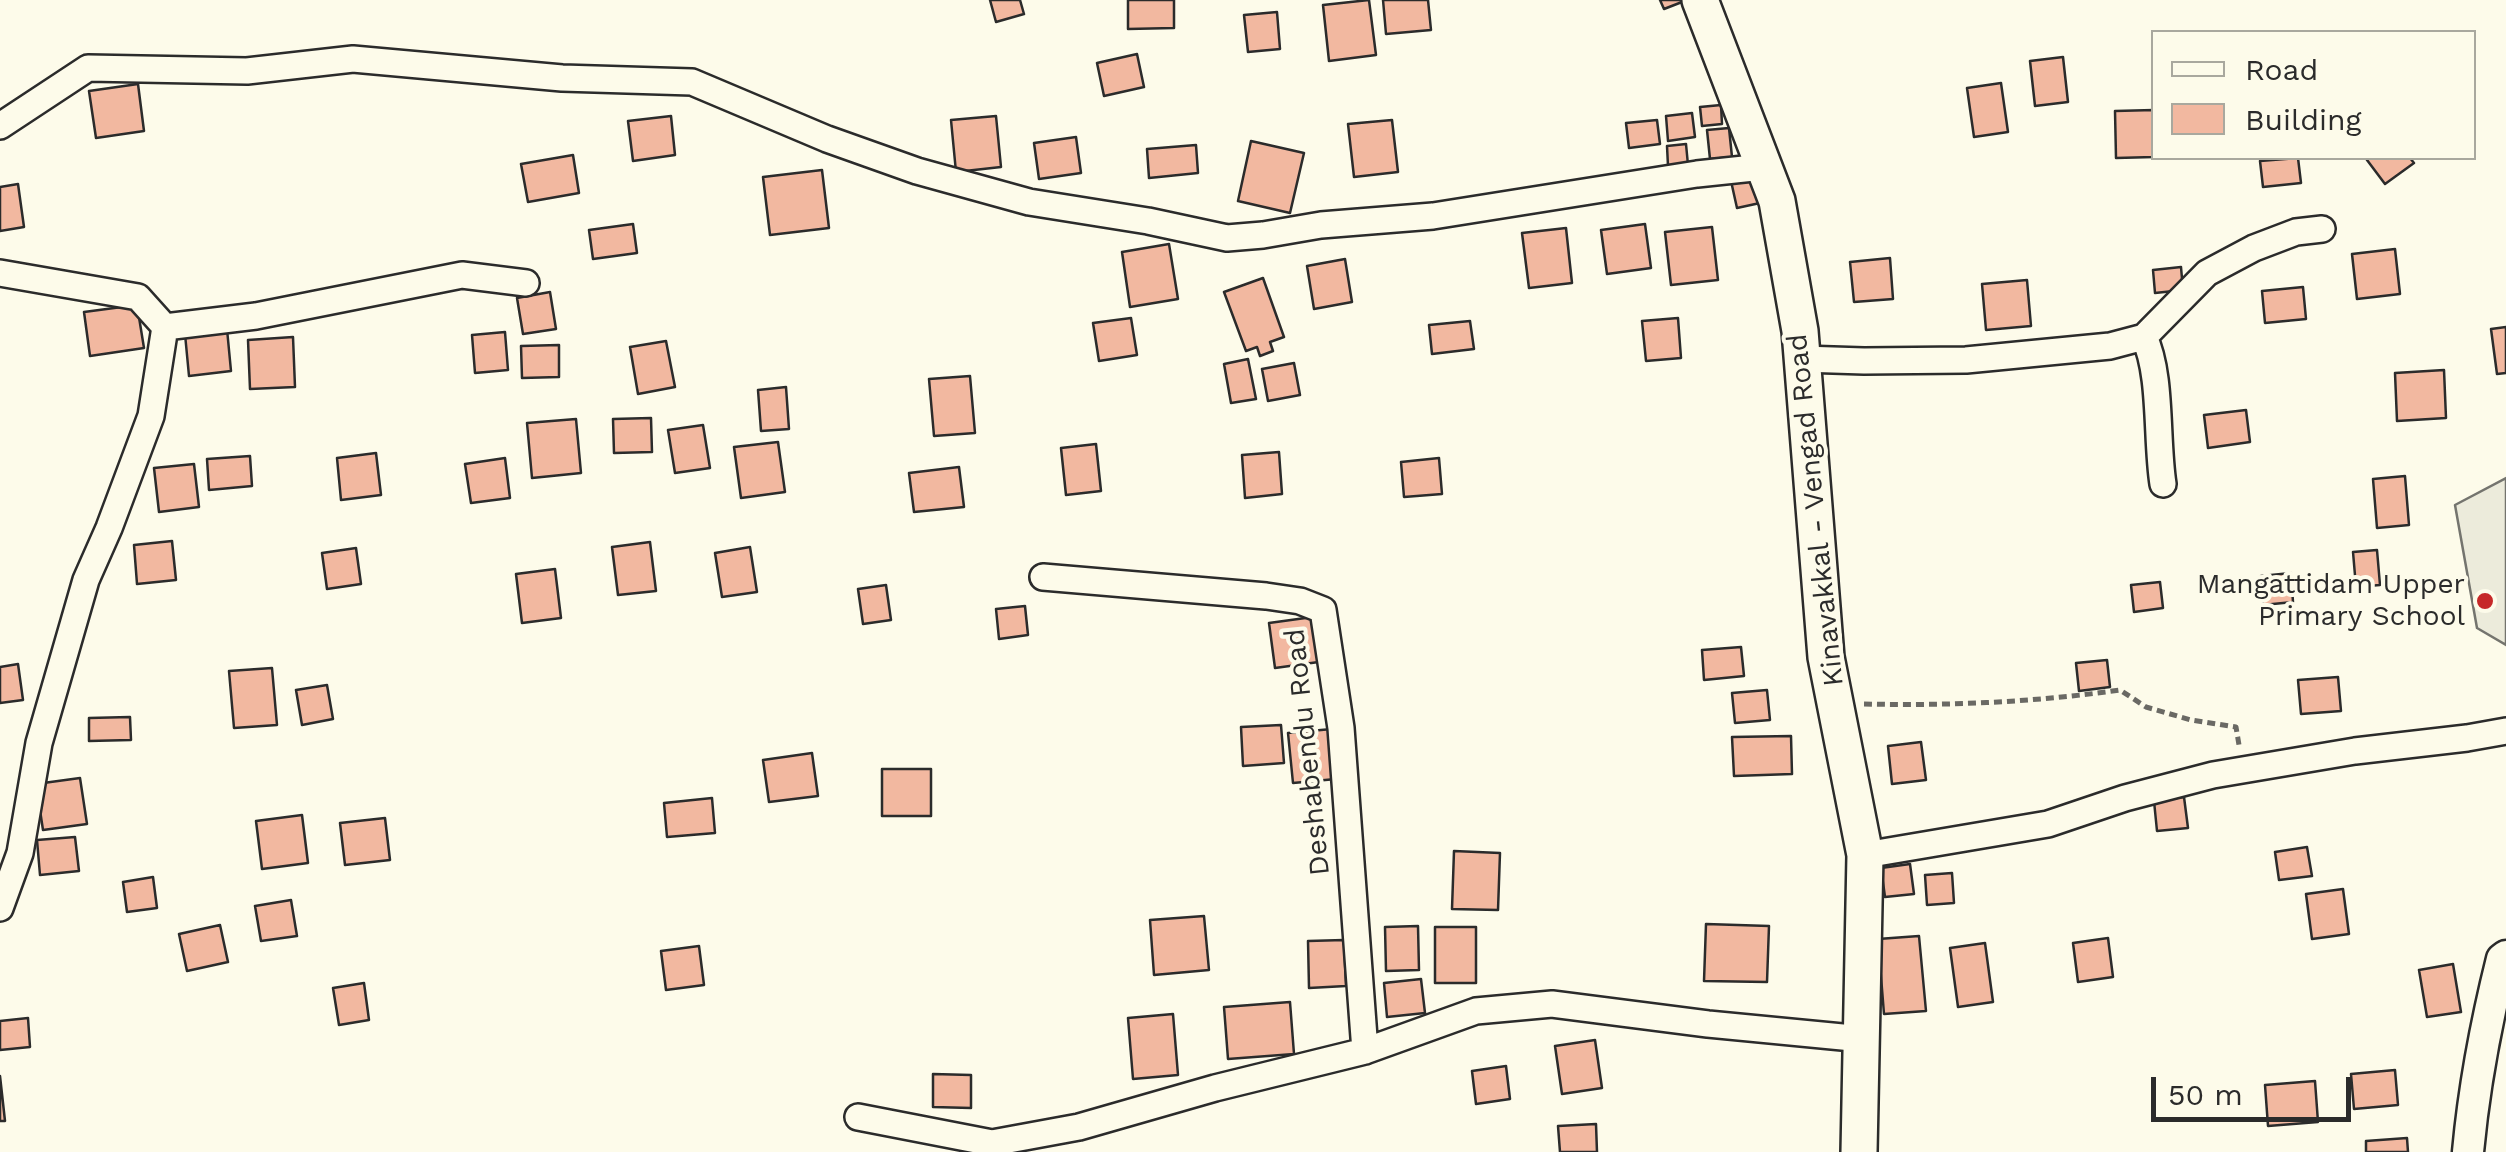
<!DOCTYPE html>
<html>
<head>
<meta charset="utf-8">
<style>
	body { margin:0 }
	#map { position:relative; width:2506px; height:1152px; overflow:hidden; background:#fdfbea; font-family:"Work Sans",sans-serif }
	canvas { display:block }
	.legend { position:absolute; left:2151px; top:30px; width:325px; height:130px; box-sizing:border-box; background:#fdfbea; border:2px solid #a9a89e; margin:0; padding:12px 18px; list-style:none; font-size:30px; color:#2b2b2b }
	.legend li { display:flex; align-items:center; gap:20px; height:50px }
	.legend b { width:50px; border:2px solid #a9a89e }
	.scale { position:absolute; left:2151px; top:1077px; width:200px; height:45px; box-sizing:border-box; border:5px solid #2b2b2b; border-top:0; padding-left:12px; font-size:30px; line-height:35px; white-space:nowrap; color:#2b2b2b; -webkit-text-stroke:8px #fdfbea; paint-order:stroke }
</style>
</head>
<body>
<div id="map">
<canvas width="2506" height="1152"></canvas>
<ul class="legend">
<li><b style="height:12px;background:#fdfbea"></b>Road</li>
<li><b style="height:28px;background:#f2b8a0"></b>Building</li>
</ul>
<div class="scale">50 m</div>
</div>
<script>
const c = document.querySelector('canvas').getContext('2d');
c.lineJoin = 'round';
function fillPath(path, color) { c.fillStyle = color; c.fill(path, 'evenodd'); }
function trace(path, color, width, dash) { c.strokeStyle = color; c.lineWidth = width; c.lineCap = dash ? 'butt' : 'round'; c.setLineDash(dash || []); c.stroke(path); }
function write(font, color, halo, rows, align = 'center') {
  c.font = font + ' "Work Sans",sans-serif'; c.lineWidth = 8; c.setLineDash([]); c.textBaseline = 'middle'; c.strokeStyle = halo; c.fillStyle = color; for (const [text, x, y, turn = 0] of rows) {
    c.save(); c.translate(x, y); c.rotate((+turn || 0) * Math.PI / 180); c.textAlign = isNaN(turn) ? turn : align; if (halo) c.strokeText(text, 0, 0); c.fillText(text, 0, 0); c.restore();
  }
}
const green = new Path2D(`
	M2506,478V645L2477,628L2455,505Z`);
fillPath(green, '#ecebdb');
trace(green, '#74746e', 2.5);
const building = new Path2D(`
	M990,0H1020L1024,14L996,22Z
	M1128,0H1174V28L1128,29Z
	M1369,0L1376,55L1329,61L1323,5Z
	M1383,0H1428L1431,30L1386,34Z
	M1660,0H1681L1682,2L1664,9Z
	M1277,12L1280,49L1248,52L1244,15Z
	M1137,54L1144,87L1104,96L1097,63Z
	M2063,57L2068,102L2035,106L2030,61Z
	M2001,83L2008,132L1974,137L1967,88Z
	M138,84L144,131L96,138L89,91Z
	M1721,105L1722,124L1702,126L1700,107Z
	M2154,110V157L2116,158L2115,111Z
	M1692,113L1695,137L1668,141L1666,116Z
	M671,116L675,155L633,161L628,121Z
	M996,116L1001,167L956,172L951,120Z
	M1392,120L1398,172L1354,177L1348,124Z
	M1657,120L1660,144L1629,148L1626,123Z
	M1729,128L1732,157L1710,159L1707,130Z
	M1076,137L1081,173L1039,179L1034,143Z
	M1251,141L1304,153L1290,213L1238,201Z
	M1686,144L1688,165L1668,166L1667,146Z
	M1196,145L1198,173L1149,178L1147,149Z
	M573,155L579,193L528,202L521,164Z
	M2298,158L2301,183L2263,187L2260,161Z
	M2370,158H2410L2414,163L2385,184L2367,160Z
	M822,170L829,228L770,235L763,177Z
	M1754,176L1760,203L1737,208L1731,181Z
	M18,184L24,227L0,231V187Z
	M633,224L637,253L593,259L589,230Z
	M1645,224L1651,268L1607,274L1601,230Z
	M1712,227L1718,280L1671,285L1665,232Z
	M1566,228L1572,283L1529,288L1522,233Z
	M1169,244L1178,299L1130,307L1122,252Z
	M2395,249L2400,294L2357,299L2352,254Z
	M1890,258L1893,299L1854,302L1850,262Z
	M1345,259L1352,302L1314,309L1307,266Z
	M2181,267L2183,290L2155,293L2153,270Z
	M1263,278L1284,337L1270,342L1273,351L1260,356L1257,347L1246,351L1224,292Z
	M2027,280L2031,326L1986,330L1982,284Z
	M2303,287L2306,319L2265,323L2262,291Z
	M550,292L556,329L523,334L517,298Z
	M137,305L144,348L90,356L84,312Z
	M1131,318L1137,355L1099,361L1093,323Z
	M1678,318L1681,358L1646,361L1642,321Z
	M1470,321L1474,349L1432,354L1429,325Z
	M2506,327V373L2497,374L2491,329Z
	M227,329L231,371L189,376L185,334Z
	M505,332L508,370L475,373L472,335Z
	M293,337L295,387L250,389L248,340Z
	M666,341L675,387L638,394L630,347Z
	M559,345V377L522,378L521,346Z
	M1248,359L1256,399L1231,403L1224,364Z
	M1294,363L1300,395L1268,401L1262,369Z
	M2444,370L2446,418L2397,421L2395,373Z
	M970,376L975,433L934,436L929,379Z
	M786,387L789,429L761,431L758,390Z
	M2246,410L2250,442L2208,448L2204,415Z
	M651,418L652,452L614,453L613,419Z
	M576,419L581,473L532,478L527,423Z
	M703,425L710,468L675,473L668,430Z
	M778,442L785,492L741,498L734,447Z
	M1096,444L1101,491L1066,495L1061,448Z
	M1279,452L1282,494L1245,498L1242,455Z
	M376,453L381,495L341,500L337,458Z
	M250,456L252,486L209,490L207,459Z
	M505,458L510,498L471,503L465,464Z
	M1439,458L1442,494L1404,497L1401,462Z
	M194,464L199,507L159,512L154,468Z
	M959,467L964,507L914,512L909,473Z
	M2405,476L2409,525L2377,528L2373,479Z
	M172,541L176,580L137,584L134,545Z
	M650,542L656,591L618,595L612,547Z
	M750,547L757,592L722,597L715,553Z
	M356,548L361,584L327,589L322,553Z
	M2377,550L2380,585L2356,587L2353,552Z
	M555,569L561,618L522,623L516,574Z
	M2291,573L2293,602L2263,605L2261,576Z
	M2160,582L2163,608L2134,612L2131,585Z
	M886,585L891,620L863,624L858,589Z
	M1025,606L1028,635L999,639L996,609Z
	M1320,616L1326,661L1275,668L1269,623Z
	M1741,647L1744,676L1704,680L1702,650Z
	M2107,660L2110,687L2079,691L2076,663Z
	M18,664L23,700L0,703V667Z
	M272,668L277,725L234,728L229,671Z
	M2338,677L2341,711L2301,714L2298,680Z
	M327,685L333,719L302,725L296,690Z
	M1767,690L1770,720L1735,723L1732,693Z
	M130,717L131,740L89,741V718Z
	M1281,725L1284,763L1243,766L1241,727Z
	M1332,729L1336,779L1293,783L1288,733Z
	M1791,736L1792,774L1734,776L1732,737Z
	M1921,742L1926,780L1892,784L1888,746Z
	M812,753L818,796L769,802L763,760Z
	M882,769H931V816H882Z
	M80,778L87,824L43,830L36,784Z
	M2184,797L2188,828L2157,831L2154,801Z
	M712,798L715,833L667,837L664,803Z
	M302,815L308,863L262,869L256,821Z
	M385,818L390,860L345,865L340,823Z
	M75,837L79,871L40,875L37,840Z
	M2307,847L2312,876L2279,880L2275,852Z
	M1454,851L1500,853L1498,910L1452,909Z
	M1910,864L1914,894L1885,897L1881,868Z
	M1952,873L1954,903L1927,905L1925,875Z
	M153,877L157,908L127,912L123,882Z
	M2343,889L2349,934L2312,939L2306,894Z
	M291,900L297,936L261,941L255,906Z
	M1204,916L1209,970L1154,975L1150,920Z
	M1706,924L1769,926L1767,982L1704,981Z
	M220,925L228,962L187,971L179,934Z
	M1418,926L1419,970L1386,971L1385,927Z
	M1435,927H1476V983H1435Z
	M1919,936L1926,1011L1884,1014L1878,939Z
	M2108,938L2113,977L2078,982L2073,943Z
	M1344,940L1346,986L1309,988L1308,941Z
	M1985,943L1993,1002L1958,1007L1950,948Z
	M699,946L704,985L666,990L661,951Z
	M2453,964L2461,1012L2427,1017L2419,970Z
	M1421,979L1425,1013L1387,1017L1384,983Z
	M364,983L369,1020L339,1025L333,988Z
	M1290,1002L1294,1054L1228,1059L1224,1007Z
	M1173,1014L1178,1075L1133,1079L1128,1018Z
	M28,1018L30,1047L0,1050V1021Z
	M1595,1040L1602,1088L1562,1094L1555,1046Z
	M1506,1066L1510,1099L1476,1104L1472,1071Z
	M2395,1070L2398,1105L2354,1109L2351,1074Z
	M933,1074L971,1075V1108L933,1107Z
	M0,1076L5,1121H0Z
	M2315,1081L2318,1122L2268,1126L2265,1085Z
	M1596,1124L1597,1152H1560L1558,1126Z
	M2407,1138L2408,1152H2366V1141Z`);
fillPath(building, '#f2b8a0');
trace(building, '#2b2b2b', 2.5);
const minor = new Path2D(`
	M0,126L88,68L247,71L353,59L562,78L692,82L827,139L917,171L1029,202L1148,221L1227,238L1263,235L1321,225L1433,216L1697,174L1763,167
	M0,273L138,297L165,327
	M2144,337C2162,374 2156,440 2163,484
	M1802,359L1864,361L1966,360L2110,346L2144,337L2207,273L2254,248L2296,232L2322,229
	M1043,577L1266,596L1300,601L1323,610L1341,728L1365,1051
	M1865,855L2048,824L2125,798L2213,775L2355,751L2467,738L2506,731
	M0,908L20,853L39,743L86,580L109,528L151,416L165,327L256,316L462,275L526,283
	M858,1117L992,1143
	M987,1152L992,1143L1079,1127L1215,1088L1365,1051L1476,1011L1552,1004L1708,1024L1863,1039`);
const tertiary = new Path2D(`
	M2468,1152C2474,1087 2486,1023 2502,959L2506,956`);
const secondary = new Path2D(`
	M1700,0L1777,201L1800,331L1826,657L1865,855L1859,1152`);
trace(minor, '#2b2b2b', 30);
trace(tertiary, '#2b2b2b', 35);
trace(secondary, '#2b2b2b', 40);
trace(new Path2D(`
	M1864,704C1949,706 2036,702 2120,690L2146,707L2191,720L2236,727L2239,745`), '#6a6964', 5, [8, 5]);
trace(minor, '#fdfbea', 25);
trace(tertiary, '#fdfbea', 30);
trace(secondary, '#fdfbea', 35);
for (const [x, y, r, color] of [
	[2485,601,10,"#c62828"]
]) { const dot = new Path2D(); dot.arc(x, y, r, 0, 2 * Math.PI); c.fillStyle = color; c.fill(dot); trace(dot, '#fdfbea', 4); }
write('28px', '#2b2b2b', '#fdfbea', [
	["Kinavakkal - Vengad Road",1816,510,-96],
	["Deshabendu Road",1308,752,-96]
]);
write('28px', '#2b2b2b', '#fdfbea', [
	["Mangattidam Upper",2465,585],
	["Primary School",2465,617]
], 'right');
</script>
</body>
</html>
